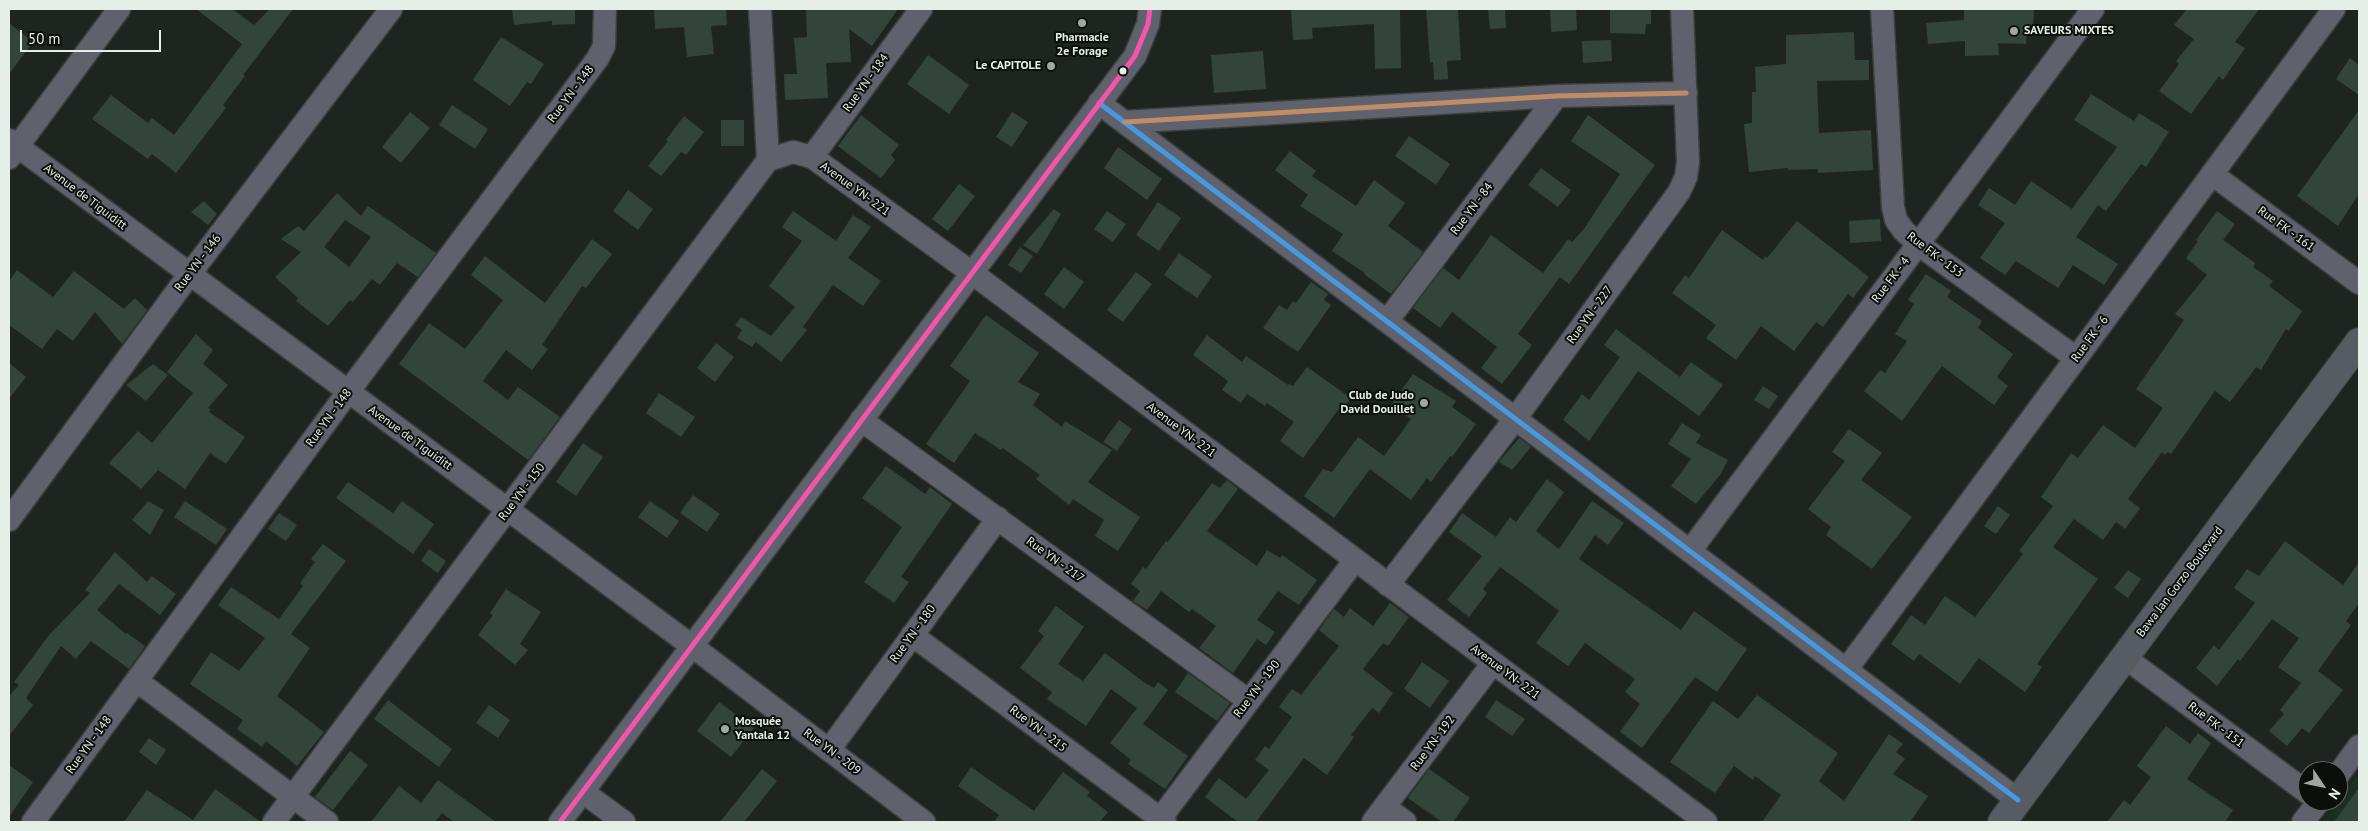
<!DOCTYPE html>
<html>
<head>
<meta charset="utf-8">
<style>
	body { margin:0 }
	#map { position:relative; width:2368px; height:831px; overflow:hidden; background:#1e2520; font-family:"PT Sans",sans-serif }
	canvas { display:block }
	.frame { position:absolute; inset:0; border:10px solid #e6eee8; pointer-events:none }
	.north { position:absolute; left:2298px; top:761px; width:50px; height:50px; box-sizing:border-box; background:#0a0f0b; border:1px solid #626863; border-radius:50%; rotate:124deg; font-size:14px; font-weight:700; line-height:20px; text-align:center; color:#e6eee8 }
	.north::after { content:''; display:block; margin:auto; width:18px; height:22px; background:#a0a8a2; clip-path:polygon(50% 0,100% 100%,50% 72%,0 100%) }
	.scale { position:absolute; left:20px; top:30px; width:141px; height:22px; box-sizing:border-box; border:2px solid #e6eee8; border-top:0; padding-left:6px; font-size:15px; line-height:18px; white-space:nowrap; color:#e6eee8; -webkit-text-stroke:4px #0a0f0b; paint-order:stroke }
</style>
</head>
<body>
<div id="map">
<canvas width="2368" height="831"></canvas>
<div class="frame"></div>
<div class="north">N</div>
<div class="scale">50 m</div>
</div>
<script>
const c = document.querySelector('canvas').getContext('2d');
c.lineJoin = 'round';
function fillPath(path, color) { c.fillStyle = color; c.fill(path, 'evenodd'); }
function trace(path, color, width, dash) { c.strokeStyle = color; c.lineWidth = width; c.lineCap = dash ? 'butt' : 'round'; c.setLineDash(dash || []); c.stroke(path); }
function write(font, color, halo, rows, align = 'center') {
  c.font = font + ' "PT Sans",sans-serif'; c.lineWidth = 4; c.setLineDash([]); c.textBaseline = 'middle'; c.strokeStyle = halo; c.fillStyle = color; for (const [text, x, y, turn = 0] of rows) {
    c.save(); c.translate(x, y); c.rotate((+turn || 0) * Math.PI / 180); c.textAlign = isNaN(turn) ? turn : align; if (halo) c.strokeText(text, 0, 0); c.fillText(text, 0, 0); c.restore();
  }
}
fillPath(new Path2D(`
	M2359,773V822H2324Z`), '#1c2e22');
fillPath(new Path2D(`
	M196,9H232L254,25L270,9H293L243,75L245,76L223,105L226,108L176,173L152,154L148,159L92,119L111,95L148,123L152,118L174,135L242,44Z
	M512,9H575V24L552,25V21L514,25Z
	M654,9H726L727,25L711,26L714,54L687,57L684,27L655,29Z
	M806,9H898L872,46L849,29L851,62L826,63L828,98L785,100L784,74H797L794,38L807,37Z
	M1291,9H1400L1401,68L1375,69L1374,24L1312,28L1313,39L1293,40Z
	M1426,9H1458L1461,60L1447,61L1448,79L1434,80L1433,62H1430Z
	M1488,9H1505L1506,28L1490,29Z
	M1550,9H1576L1577,30L1551,32Z
	M1610,9H1651V24H1646L1645,34L1610,33Z
	M1964,9H2034L2033,31H2027L2026,44L1998,43L1999,55L1965,56V41L1928,44L1926,23L1964,20Z
	M2187,9H2259L2235,42L2245,48L2223,80L2219,76L2191,114L2159,91L2179,64L2176,61L2194,39L2174,25Z
	M9,23L33,42L9,74Z
	M1854,32L1855,60H1869V80L1817,81L1819,133L1871,130L1873,170L1818,173V169L1788,170V168L1749,172L1744,124L1752,123V92H1756L1755,67L1786,64V35Z
	M501,37L544,64L531,84L527,82L510,106L473,80Z
	M1611,40L1612,61L1583,63L1582,41Z
	M1263,51L1266,89L1214,93L1211,55Z
	M928,55L969,85L949,114L907,84Z
	M2350,58L2359,65V95L2336,79Z
	M2091,94L2134,121L2139,113L2169,132L2146,167L2141,164L2106,211L2098,205L2076,237L2118,264L2104,285L2073,265L2058,288L2016,261L2005,275L1980,258L2005,223L1978,205L1989,188L2015,205L2031,181L2072,209L2117,147L2074,120Z
	M452,105L488,129L475,149L439,125Z
	M2359,110V194L2338,226L2297,196Z
	M410,112L430,128L401,163L382,147Z
	M1012,112L1028,122L1012,147L996,137Z
	M861,115L899,145L891,155L895,160L881,178L838,146Z
	M1588,115L1655,165L1569,284L1560,277L1518,334L1532,345L1502,384L1481,368L1497,347L1452,312L1440,328L1413,308L1443,268L1459,280L1491,235L1543,273L1568,239L1572,242L1584,229L1620,174L1571,141Z
	M684,116L704,132L686,155L681,152L661,176L648,166L668,141L666,140Z
	M721,120H744V146H721Z
	M1409,136L1450,164L1436,185L1395,156Z
	M1118,147L1162,179L1147,200L1104,168Z
	M1290,151L1316,171L1312,176L1356,206L1374,180L1405,203L1388,226L1423,252L1391,294L1364,274L1365,273L1332,251L1343,234L1300,206L1308,195L1275,170Z
	M1541,168L1571,190L1558,207L1528,185Z
	M959,184L975,196L948,231L932,219Z
	M628,190L653,209L638,230L613,211Z
	M337,193L361,216L368,206L436,253L418,277L397,263L380,285L372,279L353,302L350,300L328,326L296,301L298,298L275,277L301,252L281,239L298,226L304,231ZM345,220L371,237L349,267L324,247Z
	M204,201L217,214L208,225L191,212Z
	M1158,202L1181,218L1159,251L1136,235Z
	M1054,209L1061,214L1037,254L1023,245Z
	M793,211L836,241L853,215L871,227L848,258L881,281L863,306L833,285L803,327L807,330L781,362L756,342L752,347L737,338L742,330L735,325L741,317L771,336L795,307L769,286L802,241L782,227Z
	M1107,211L1126,224L1113,242L1094,229Z
	M2217,211L2235,224L2223,240L2255,263L2253,267L2273,281L2269,286L2302,311L2289,331L2286,329L2261,370L2256,367L2230,402L2215,391L2171,454L2168,452L2165,455L2162,452L2128,499L2140,508L2125,529L2116,522L2103,540L2074,519L2053,547L2098,579L2037,664L2042,667L2025,692L1979,658L1960,684L1919,654L1914,661L1891,644L1911,615L1925,625L1945,596L1975,617L2023,554L2019,551L2053,506L2041,497L2071,453L2078,458L2103,425L2135,448L2163,408L2136,389L2184,320L2175,314L2207,275L2186,258L2198,241L2196,240Z
	M1880,219L1881,241L1850,243L1849,221Z
	M1797,221L1869,277L1853,298L1848,294L1823,327L1816,322L1794,351L1761,326L1736,360L1706,338L1716,325L1672,293L1685,275L1689,278L1722,230L1763,260L1765,256L1767,258Z
	M592,239L612,254L586,288L582,286L542,345L548,349L532,370L506,350L483,381L508,400L518,387L560,417L528,460L399,364L429,323L465,349L503,300L471,275L485,256L545,303Z
	M1020,247L1033,256L1021,273L1008,265Z
	M1179,253L1212,276L1197,298L1164,275Z
	M1064,267L1084,282L1064,309L1044,294Z
	M17,270L53,297L74,271L124,309L135,298L147,310L122,344L95,312L73,341L57,329L42,349L9,325V281Z
	M1136,272L1152,284L1123,322L1107,310Z
	M1926,274L1951,291L1947,297L1982,321L1978,328L2013,354L1997,377L2008,386L1994,405L1942,366L1902,421L1864,391L1880,370L1885,373L1907,341L1895,334L1914,304L1908,300Z
	M1311,282L1328,294L1324,300L1331,305L1298,352L1263,328L1279,305L1287,310L1293,301L1296,303Z
	M986,315L1039,353L1018,382L1040,394L1033,405L1062,427L1065,421L1112,450L1088,482L1140,517L1118,551L1095,536L1104,520L1073,499L1069,505L1036,479L1040,475L1003,448L1001,450L975,433L954,463L926,444L970,381L950,366Z
	M1616,329L1680,377L1691,362L1723,385L1699,416L1638,371L1589,441L1563,420L1582,394L1589,400L1620,357L1604,345Z
	M196,334L213,350L203,364L228,385L208,408L211,409L209,412L245,437L226,464L210,453L185,489L158,470L141,489L109,463L138,431L152,443L193,393L167,372Z
	M1207,335L1242,362L1246,356L1288,385L1289,384L1293,386L1307,367L1351,398L1341,412L1338,410L1303,458L1280,441L1294,422L1267,403L1265,406L1247,394L1241,403L1222,390L1228,381L1193,355Z
	M716,343L734,357L715,382L697,368Z
	M9,363L26,377L9,399Z
	M153,364L168,375L146,401L126,385Z
	M1413,374L1456,401L1452,407L1476,424L1452,457L1450,456L1431,482L1427,478L1411,500L1370,469L1334,518L1304,496L1323,469L1332,472L1358,437L1384,456L1411,419L1391,405Z
	M1763,386L1778,396L1769,409L1754,400Z
	M659,393L695,417L681,437L646,413Z
	M1119,420L1132,429L1117,451L1103,442Z
	M1682,423L1701,435L1696,443L1728,460L1720,475L1696,504L1671,486L1691,459L1668,444Z
	M1849,429L1882,453L1861,480L1912,517L1872,569L1826,535L1831,527L1808,509L1845,461L1832,452Z
	M1519,438L1531,447L1512,470L1499,462Z
	M583,443L603,457L576,496L556,482Z
	M886,466L925,494L930,487L952,504L901,577L909,582L894,603L864,582L902,527L862,498Z
	M1547,479L1564,492L1536,531L1559,549L1592,501L1624,523L1608,545L1595,535L1579,559L1681,630L1694,611L1747,649L1717,692L1695,677L1642,748L1620,732L1640,704L1625,692L1635,679L1585,643L1568,666L1536,643L1559,611L1529,588L1500,567L1483,589L1487,593L1469,617L1447,600L1482,556L1449,532L1462,513L1496,537L1510,517L1516,522Z
	M1227,480L1238,489L1207,531L1257,566L1267,550L1280,558L1282,555L1317,580L1299,605L1278,591L1257,620L1275,632L1266,645L1257,639L1233,673L1199,648L1216,626L1192,609L1189,612L1161,591L1147,610L1133,601L1140,591L1131,584L1143,567L1146,569L1166,541L1168,542L1212,483L1220,488Z
	M348,482L393,513L402,501L434,524L413,554L336,498Z
	M693,495L720,514L707,532L680,513Z
	M148,501L164,510L150,535L132,520Z
	M185,501L227,529L216,545L174,517Z
	M650,501L679,521L667,538L638,517Z
	M1998,506L2010,515L1996,534L1984,526Z
	M279,513L297,525L286,541L268,529Z
	M2285,541L2343,585L2359,562V603L2346,621L2351,625L2318,671L2343,690L2309,733L2302,728L2287,746L2269,731L2284,714L2280,710L2301,683L2278,667L2299,638L2272,619L2240,661L2238,659L2217,686L2196,668L2214,645L2219,650L2255,603L2234,588L2247,569L2259,576Z
	M323,544L346,561L291,634L310,648L277,696L324,732L297,766L266,741L262,747L237,729L243,720L190,684L211,652L239,671L265,638L218,605L231,587L279,619L303,586L300,583L315,562L311,559Z
	M429,549L446,561L438,573L421,561Z
	M115,552L147,582L152,576L176,594L160,615L119,584L97,610L126,634L127,633L145,646L129,669L91,641L76,659L61,646L26,698L33,705L9,736V696L19,685L14,682L49,635L90,593L85,590Z
	M2128,570L2141,579L2128,598L2114,588Z
	M506,589L541,612L520,644L528,650L515,665L478,635L493,615L490,613Z
	M1390,603L1409,617L1388,646L1383,643L1363,669L1393,693L1379,713L1372,708L1351,735L1354,737L1327,775L1304,758L1256,822H1238L1205,797L1219,778L1246,799L1269,770L1255,760L1265,746L1269,749L1292,717L1279,707L1292,689L1301,695L1339,646L1319,630L1334,609L1344,617L1350,608L1373,626Z
	M1056,606L1084,627L1058,664L1083,681L1105,653L1145,683L1154,688L1158,682L1168,690L1143,724L1188,756L1165,789L1128,764L1131,760L1110,743L1137,708L1111,689L1086,726L1047,699L1052,692L1020,668L1044,636L1038,631Z
	M1422,662L1449,681L1430,708L1404,689Z
	M1188,673L1230,703L1217,721L1175,692Z
	M1757,695L1838,753L1819,781L1844,801L1889,734L1903,744L1896,752L1905,759L1893,774L1928,796L1910,822H1762L1781,795L1755,776L1753,780L1734,766L1715,793L1670,762L1713,701L1738,719Z
	M388,700L452,749L439,767L374,719Z
	M1496,700L1525,719L1512,736L1485,717Z
	M719,702L754,728L731,757L697,731Z
	M489,705L510,720L498,738L476,723Z
	M2166,726L2190,744L2198,733L2211,743L2187,779L2233,810L2225,822H2107L2124,800L2130,805L2151,777L2137,766Z
	M149,738L166,750L156,765L139,752Z
	M350,751L368,765L333,810L315,797Z
	M9,765L33,782L9,817Z
	M971,767L1034,811L1063,772L1090,792L1087,796L1108,812L1100,822H994L999,815L958,786Z
	M762,769L777,781L744,822H720Z
	M1429,769L1470,798L1453,822H1442L1408,798Z
	M438,780L496,822H454L442,813L435,822H371L399,786L421,803Z
	M2359,788V822H2334Z
	M215,789L261,822H124L147,790L193,820Z`), '#33453b');
const street = new Path2D(`
	M760,9L768,160
	M1882,9L1893,207L1896,220L1904,231L1918,244L2076,358
	M1099,103L2018,800
	M1125,122L1557,96L1686,93
	M9,140L692,646L924,822
	M812,157L921,9
	M9,158L119,9
	M768,160L793,152L812,157L972,273L1706,822
	M2212,174L2359,283
	M1387,321L1557,96
	M861,420L1249,701
	M9,520L189,275L391,9
	M1690,551L2093,9
	M1388,585L1515,419L1679,192L1686,177L1688,162L1682,9
	M912,635L1165,822
	M2124,657L2308,793
	M1846,670L2334,9
	M137,681L327,822
	M829,750L998,518
	M2338,775L2359,746
	M583,792L624,822
	M1385,807L1405,822
	M1160,819L1355,560
	M33,822L348,392L598,58L604,46L605,9
	M274,822L768,160
	M560,822L1135,56L1148,24L1150,9
	M1373,822L1493,663
	M2303,822L2319,801`);
const secondary = new Path2D(`
	M2002,822L2359,342`);
trace(street, '#3b403d', 25);
trace(secondary, '#3b403d', 30);
trace(street, '#5f626c', 22);
trace(secondary, '#575c63', 28);
trace(new Path2D(`
	M1099,103L2018,800`), '#4699e1', 5);
trace(new Path2D(`
	M1125,122L1557,96L1686,93`), '#c18c65', 5);
trace(new Path2D(`
	M560,822L1135,56L1148,24L1150,9`), '#f653ac', 5);
for (const [x, y, r, color] of [
	[1082,23,5,"#a0a8a2"],
	[2014,31,5,"#a0a8a2"],
	[1051,66,5,"#a0a8a2"],
	[1123,71,4.5,"#e6eee8"],
	[1424,403,5,"#a0a8a2"],
	[725,729,5,"#a0a8a2"]
]) { const dot = new Path2D(); dot.arc(x, y, r, 0, 2 * Math.PI); c.fillStyle = color; c.fill(dot); trace(dot, '#0a0f0b', 2); }
write('bold 12px', '#e6eee8', '#0a0f0b', [
	["SAVEURS MIXTES",2024,31],
	["Pharmacie",1082,38,"center"],
	["2e Forage",1082,52,"center"],
	["Le CAPITOLE",1041,66,"right"],
	["Club de Judo",1414,396,"right"],
	["David Douillet",1414,410,"right"],
	["Mosquée",735,722],
	["Yantala 12",735,736]
], 'left');
write('12px', '#e6eee8', '#0a0f0b', [
	["Rue YN - 184",866,83,-54],
	["Rue YN - 148",571,94,-53],
	["Avenue YN- 221",855,189,36],
	["Avenue de Tiguiditt",85,197,37],
	["Rue YN - 84",1472,209,-53],
	["Rue FK - 161",2286,229,36],
	["Rue FK - 153",1935,255,37],
	["Rue YN - 146",198,263,-53],
	["Rue FK - 4",1891,280,-53],
	["Rue YN - 227",1590,315,-54],
	["Rue FK - 6",2090,339,-54],
	["Rue YN - 148",329,418,-54],
	["Avenue YN- 221",1181,430,37],
	["Avenue de Tiguiditt",410,438,36],
	["Rue YN - 150",522,492,-53],
	["Rue YN - 217",1055,560,36],
	["Bawa Jan Gorzo Boulevard",2180,582,-53],
	["Rue YN - 180",913,634,-54],
	["Avenue YN- 221",1505,672,37],
	["Rue YN - 190",1257,689,-53],
	["Rue FK - 151",2216,725,37],
	["Rue YN - 215",1038,729,37],
	["Rue YN- 192",1433,743,-53],
	["Rue YN - 148",89,745,-54],
	["Rue YN - 209",832,752,37]
]);
</script>
</body>
</html>
